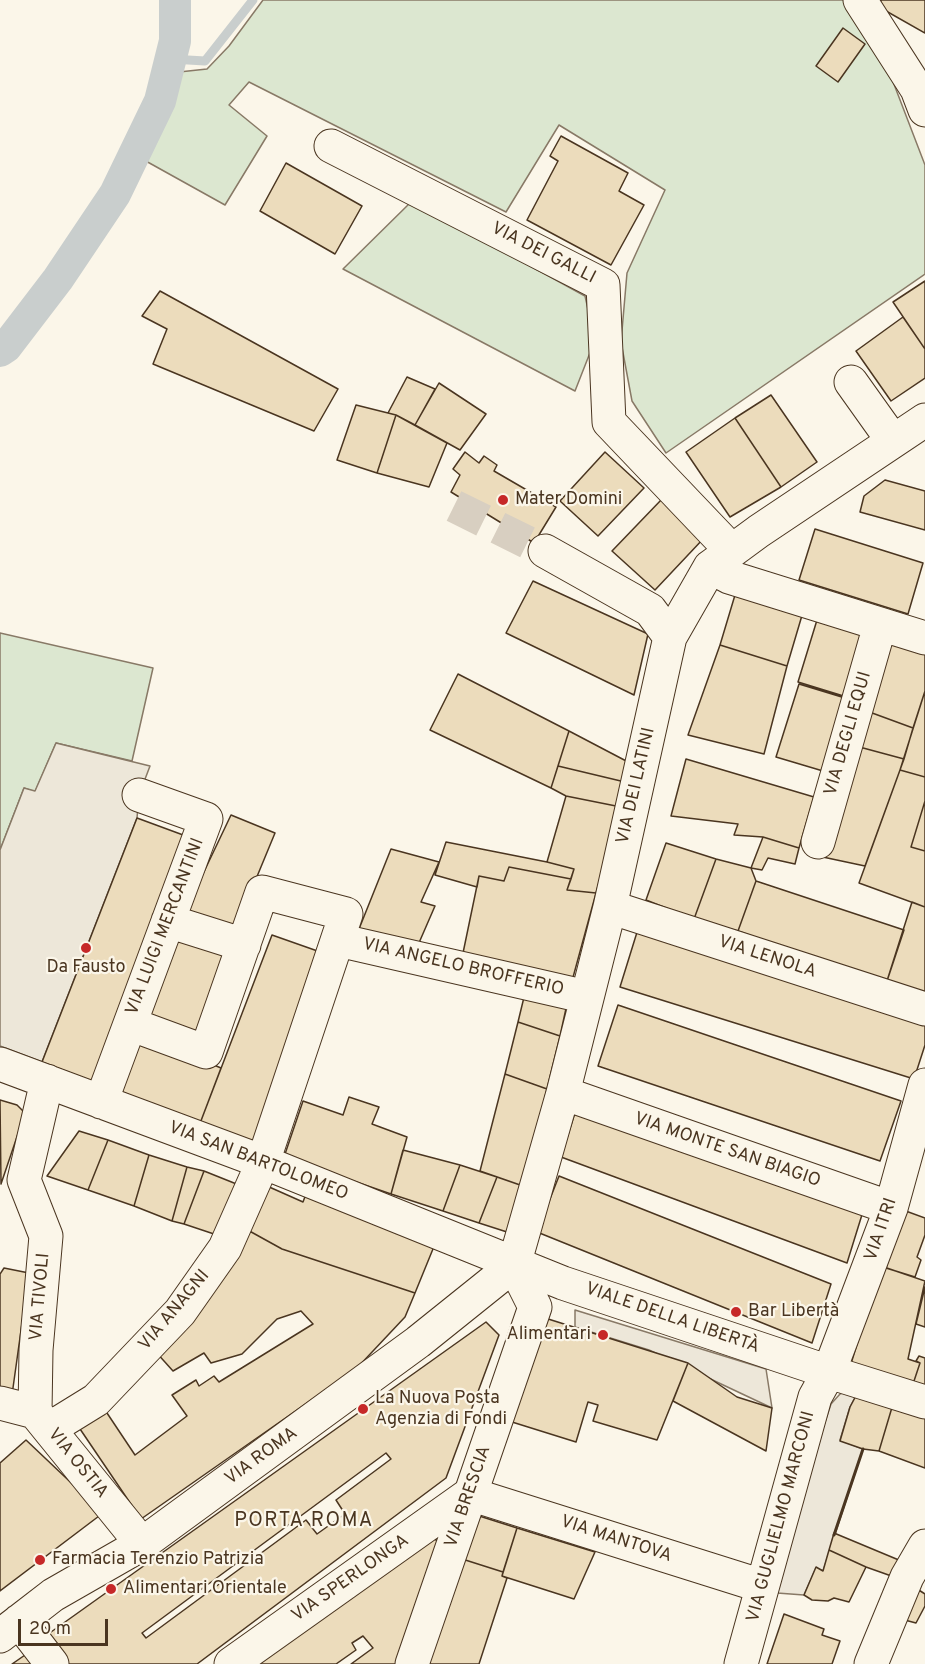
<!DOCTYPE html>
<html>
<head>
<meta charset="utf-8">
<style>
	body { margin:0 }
	#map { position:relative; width:925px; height:1664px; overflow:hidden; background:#fbf6e9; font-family:Overpass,sans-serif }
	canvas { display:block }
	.scale { position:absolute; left:18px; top:1619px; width:90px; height:27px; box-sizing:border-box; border:3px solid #4a3520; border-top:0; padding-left:8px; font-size:18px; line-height:21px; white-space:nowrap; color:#4a3520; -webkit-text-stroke:4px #fbf6e9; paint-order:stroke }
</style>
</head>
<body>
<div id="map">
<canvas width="925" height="1664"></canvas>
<div class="scale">20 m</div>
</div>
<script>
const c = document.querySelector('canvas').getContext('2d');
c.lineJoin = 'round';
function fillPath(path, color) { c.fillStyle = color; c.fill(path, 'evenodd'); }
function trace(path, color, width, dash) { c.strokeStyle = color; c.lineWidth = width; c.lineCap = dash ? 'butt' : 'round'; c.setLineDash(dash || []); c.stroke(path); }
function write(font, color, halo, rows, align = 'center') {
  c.font = font + ' Overpass,sans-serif'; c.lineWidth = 4.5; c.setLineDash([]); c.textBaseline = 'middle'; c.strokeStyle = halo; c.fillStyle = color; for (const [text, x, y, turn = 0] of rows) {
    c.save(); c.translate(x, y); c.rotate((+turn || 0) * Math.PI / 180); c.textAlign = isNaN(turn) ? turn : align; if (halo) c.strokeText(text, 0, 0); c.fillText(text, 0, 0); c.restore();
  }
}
const green = new Path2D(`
	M263,0H848L887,66L925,165V274L666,453L632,401L621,342L627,273L665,190L559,125L506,212L249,82L229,105L267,136L225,205L144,160L179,72L207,69L229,46Z
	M412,201L585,296L595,340L575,391L343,269Z
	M0,633L153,668L132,761L56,743L35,792L24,788L0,850Z`);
fillPath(green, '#dce7d0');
trace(green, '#887966', 1.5);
const parking = new Path2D(`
	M56,743L150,766L139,795L137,818L42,1062L0,1046V850L24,788L35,791Z
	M575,1310L766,1369L772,1408L649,1350L575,1327Z
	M847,1391L858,1392L850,1407L840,1440L863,1449L823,1571L816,1568L804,1595L777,1593L824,1425L831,1404L840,1394Z`);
fillPath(parking, '#ede7d9');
trace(parking, '#887966', 1.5);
trace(new Path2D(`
	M171,59L205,61L253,0`), '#c9cecd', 9);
trace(new Path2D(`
	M0,351L6,347L58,279L115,194L160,101L175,41V0`), '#c9cecd', 32);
const building = new Path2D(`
	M881,0H925V33L879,7Z
	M843,28L865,44L838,82L816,66Z
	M561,136L628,173L619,191L644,205L611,265L527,220L558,161L550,156Z
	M286,163L362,206L335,254L260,211Z
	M925,281V349L893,302Z
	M160,291L338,389L314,431L153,364L167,329L142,316Z
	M903,317L925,349V378L891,401L856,351Z
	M407,377L435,389L415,425L396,415L388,413Z
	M439,383L486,414L460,450L415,425Z
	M771,395L817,462L781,487L735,418Z
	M356,405L396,415L377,473L337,460Z
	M396,415L447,443L429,487L377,473Z
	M735,418L781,487L730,517L686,452Z
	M465,452L479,463L484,456L497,465L494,471L556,507L534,543L451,492L460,475L453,469Z
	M605,452L644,488L598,536L560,501Z
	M885,480L925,491V530L860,512L864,496Z
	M662,499L704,538L655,590L612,551Z
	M815,529L923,563L908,614L799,580Z
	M533,581L648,634L634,695L506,633Z
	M735,595L803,612L787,666L720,645Z
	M817,620L869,635L850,698L798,682Z
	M887,640L925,651V691L913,728L864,710Z
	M720,645L787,666L764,754L688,735Z
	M458,674L569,731L551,788L430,730Z
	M799,684L845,698L823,771L776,757Z
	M925,691V777L900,770Z
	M864,710L913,728L904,759L852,745Z
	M569,731L630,763L625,782L558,766Z
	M852,745L904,759L865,866L818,856Z
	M686,759L814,797L799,848L763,837L734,835L738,824L671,816Z
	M558,766L625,782L621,807L566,796L551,788Z
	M900,770L925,777V801L911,847L925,851V907L859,883Z
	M566,796L621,807L596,893L567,890L574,869L547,862Z
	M925,801V851L911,847Z
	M231,815L275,833L232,937L181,920Z
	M137,818L194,839L99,1084L42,1062Z
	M763,837L799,848L795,864L768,858L762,870L751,868Z
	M446,842L547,862L574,869L571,879L509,867L504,881L479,876L477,887L435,875Z
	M666,843L716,859L694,919L646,900Z
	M391,849L439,862L421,902L435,906L415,952L357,934Z
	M716,859L751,868L756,881L738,931L694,919Z
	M509,867L571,879L567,890L596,893L572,981L463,953L479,876L504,881Z
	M756,881L904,930L886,984L738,931Z
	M912,902L925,907V997L886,984Z
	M638,929L925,1018V1045L914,1079L620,987Z
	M180,930L228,947L194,1040L146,1023Z
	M272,935L326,954L259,1145L199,1126Z
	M525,993L567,1004L560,1036L518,1022Z
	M618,1005L901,1101L880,1161L598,1066Z
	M518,1022L560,1036L547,1089L505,1074Z
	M141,1034L221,1068L199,1126L118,1090Z
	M505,1074L547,1089L523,1186L480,1171Z
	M349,1097L379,1107L372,1124L407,1137L391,1194L284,1157L303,1101L343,1115Z
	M0,1100L17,1105L25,1113L1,1184Z
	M578,1103L865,1205L847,1263L561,1157Z
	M79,1131L108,1140L88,1190L47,1176Z
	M108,1140L149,1155L134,1206L88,1190Z
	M403,1150L460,1165L443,1211L391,1194Z
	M149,1155L187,1167L172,1221L134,1206Z
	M460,1165L497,1177L479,1223L443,1211Z
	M187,1167L204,1171L184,1224L172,1221Z
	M204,1171L239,1185L220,1236L184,1224Z
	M559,1176L831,1284L812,1343L537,1232Z
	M497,1177L523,1186L507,1232L479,1223Z
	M267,1186L303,1202L306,1194L435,1244L415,1293L282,1249L244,1228Z
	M903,1210L925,1218V1235L917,1257L921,1260L915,1277L886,1268Z
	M244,1228L282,1249L415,1293L405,1317L357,1368L141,1519L78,1426L105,1410L135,1455L187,1416L172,1395L196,1380L199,1386L214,1376L219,1382L313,1324L301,1311L277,1319L242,1354L211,1363L204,1353L173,1371L155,1351Z
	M881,1266L925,1281L908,1359L920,1363L912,1387L850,1367Z
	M4,1268L29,1273L12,1395L0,1388V1274Z
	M925,1287V1327L916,1324Z
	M545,1318L688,1363L657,1440L593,1421L598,1405L588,1402L576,1442L512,1422Z
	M486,1322L499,1335L446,1478L197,1664H63L44,1637ZM386,1453L391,1459L336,1500L345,1514L317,1534L306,1520L146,1638L142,1633Z
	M919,1356L925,1358V1392L912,1387L920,1363L916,1361Z
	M688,1363L737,1397L772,1408L766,1451L673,1401Z
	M858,1392L893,1404L879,1451L863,1449L840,1441L850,1407Z
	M893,1404L925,1416V1468L879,1451Z
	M26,1440L103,1513L0,1591V1463Z
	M473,1514L517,1528L503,1572L459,1558Z
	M517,1528L595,1552L574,1599L502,1576Z
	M834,1533L906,1563L897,1578L866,1567L829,1550Z
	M431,1535L444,1548L399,1664H351L373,1648L363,1636L352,1643L356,1650L336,1664H254Z
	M829,1550L866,1567L849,1602L834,1598L828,1601L812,1600L804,1595L816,1567L823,1571Z
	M459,1558L503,1572L502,1576L507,1578L479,1664H425Z
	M911,1585L925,1594V1606L916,1623L897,1618Z
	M784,1614L824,1629L822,1635L840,1641L832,1664H767Z
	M25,1655L32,1664H12Z`);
fillPath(building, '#ecdcbc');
trace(building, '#4a3520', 1.5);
trace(new Path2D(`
	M454,506L545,551`), '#d8cfc1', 33, [33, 16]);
const minor = new Path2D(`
	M860,0L917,89L925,110
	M331,146L603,285L609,422L732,551
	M851,382L893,441
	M545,551L650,610L670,637
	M710,567L729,577L925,638
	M818,842L880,625
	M610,907L925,1009
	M168,921L244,945
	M338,940L587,997
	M0,1064L263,1162L563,1283L829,1372L925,1402
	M563,1093L891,1208
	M101,1102L206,819L139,795
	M514,1265L563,1093L610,907L670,637L710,567L759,531L925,420
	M0,1403L35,1412L142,1544
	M35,1412L36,1350L46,1236L24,1180L47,1081
	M49,1429L96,1400L180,1312L225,1248L263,1162L346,914L262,892L206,1052L130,1024
	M19,1621L52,1664
	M0,1636L53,1595L142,1544L418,1342L514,1265
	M231,1664L470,1494L762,1586
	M412,1664L535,1307L514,1265
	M741,1664L815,1397L829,1372L891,1208L925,1085
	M871,1664L907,1577L925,1546`);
trace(minor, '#4a3520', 35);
trace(minor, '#fbf6e9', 33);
trace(new Path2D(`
	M834,1535L863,1449`), '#4a3520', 3);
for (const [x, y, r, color] of [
	[503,500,6,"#c62828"],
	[86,948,6,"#c62828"],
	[736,1312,6,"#c62828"],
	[603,1335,6,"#c62828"],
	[363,1409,6,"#c62828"],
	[40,1560,6,"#c62828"],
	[111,1589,6,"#c62828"]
]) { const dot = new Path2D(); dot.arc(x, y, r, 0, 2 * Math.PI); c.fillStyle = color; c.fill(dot); trace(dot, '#fbf6e9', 2); }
write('18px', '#4a3520', '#fbf6e9', [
	["VIA DEI GALLI",543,254,27],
	["VIA DEGLI EQUI",849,734,-74],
	["VIA DEI LATINI",637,786,-77],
	["VIA LUIGI MERCANTINI",166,927,-69],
	["VIA LENOLA",767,958,18],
	["VIA ANGELO BROFFERIO",463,968,13],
	["VIA MONTE SAN BIAGIO",727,1151,19],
	["VIA SAN BARTOLOMEO",258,1162,21],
	["VIA ITRI",882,1230,-71],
	["VIA TIVOLI",41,1297,-85],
	["VIA ANAGNI",175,1311,-50],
	["VIALE DELLA LIBERTÀ",672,1319,19],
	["VIA ROMA",262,1457,-36],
	["VIA OSTIA",77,1464,51],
	["VIA BRESCIA",469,1497,-71],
	["VIA GUGLIELMO MARCONI",782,1517,-75],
	["VIA MANTOVA",616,1540,18],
	["VIA SPERLONGA",351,1579,-35]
]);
write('18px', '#4a3520', '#fbf6e9', [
	["Mater Domini",515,500],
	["Da Fausto",86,968,"center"],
	["Bar Libertà",748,1312],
	["Alimentari",591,1335,"right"],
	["La Nuova Posta",375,1399],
	["Agenzia di Fondi",375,1420],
	["Farmacia Terenzio Patrizia",52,1560],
	["Alimentari Orientale",123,1589]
], 'left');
c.letterSpacing = '1.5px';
write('20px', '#4a3520', '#fbf6e9', [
	["PORTA ROMA",304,1522]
]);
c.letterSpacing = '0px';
</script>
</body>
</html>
